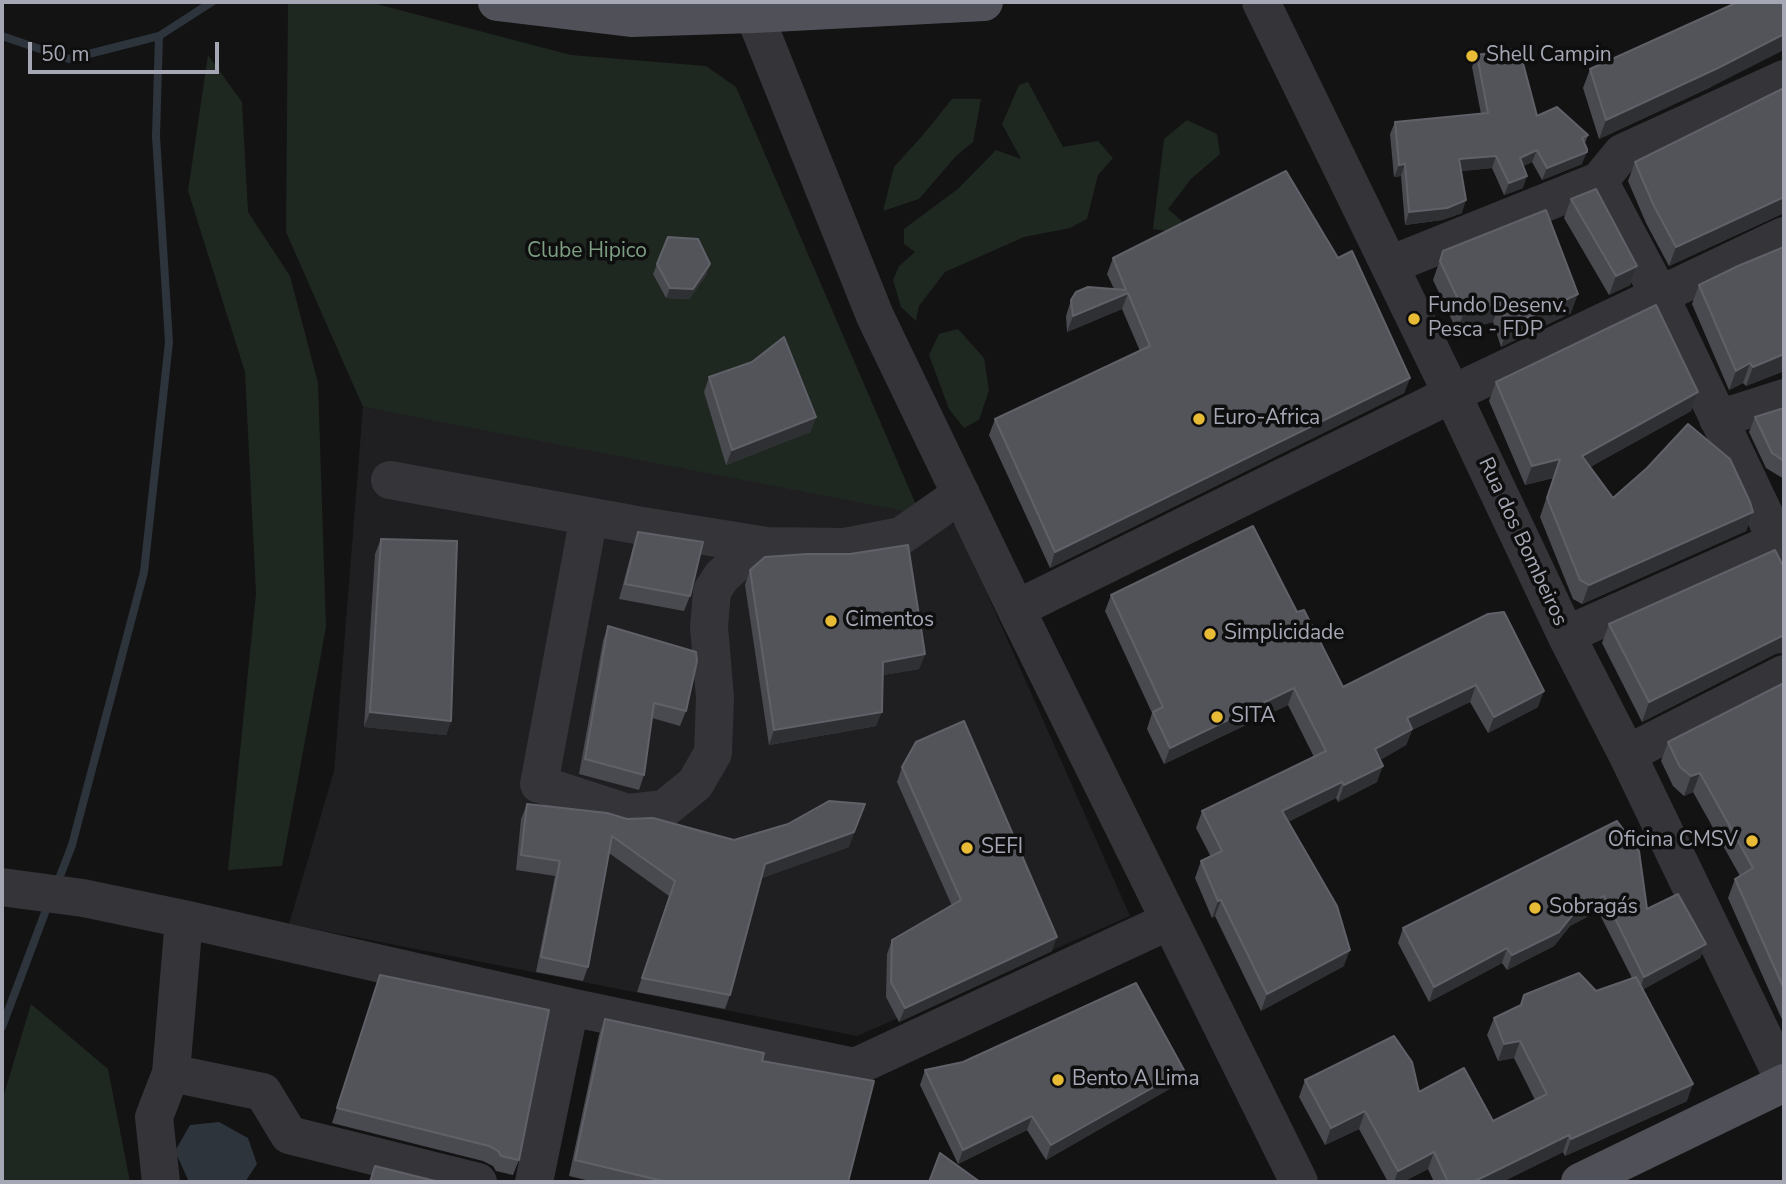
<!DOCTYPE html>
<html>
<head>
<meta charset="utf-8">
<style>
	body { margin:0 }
	#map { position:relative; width:1786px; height:1184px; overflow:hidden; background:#131314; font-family:"Nunito Sans",sans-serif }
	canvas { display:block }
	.frame { position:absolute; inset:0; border:4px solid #a5a8b4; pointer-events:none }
	.scale { position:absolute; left:28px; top:42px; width:191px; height:32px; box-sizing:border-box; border:4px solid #a5a8b4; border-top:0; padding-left:9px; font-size:21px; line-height:24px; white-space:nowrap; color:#a5a8b4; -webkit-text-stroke:5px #0e0e0f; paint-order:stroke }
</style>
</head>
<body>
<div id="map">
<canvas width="1786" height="1184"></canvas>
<div class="frame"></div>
<div class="scale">50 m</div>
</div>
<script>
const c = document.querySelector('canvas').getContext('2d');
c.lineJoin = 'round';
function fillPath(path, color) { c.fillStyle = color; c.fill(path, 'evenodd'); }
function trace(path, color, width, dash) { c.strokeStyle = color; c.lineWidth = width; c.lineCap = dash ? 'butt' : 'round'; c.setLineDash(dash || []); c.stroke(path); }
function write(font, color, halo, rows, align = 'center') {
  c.font = font + ' "Nunito Sans",sans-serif'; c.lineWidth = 7; c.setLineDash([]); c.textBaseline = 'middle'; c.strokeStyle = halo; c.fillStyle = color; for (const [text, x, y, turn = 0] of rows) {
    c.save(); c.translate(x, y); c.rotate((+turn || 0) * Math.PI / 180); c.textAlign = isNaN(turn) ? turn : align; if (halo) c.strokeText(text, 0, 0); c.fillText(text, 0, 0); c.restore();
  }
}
fillPath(new Path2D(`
	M363,407L894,505L957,526L1130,916L857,1036L289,924L334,771Z`), '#1f1f21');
fillPath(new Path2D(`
	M288,2H369L571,55L706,66L736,87L920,514L363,407L286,232Z
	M208,55L242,102L248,212L290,276L318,383L326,627L282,866L228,870L256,593L245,372L188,191Z
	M1028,82L1063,147L1098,141L1113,158L1098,175L1087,219L1070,228L1024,237L945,272L919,306L916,321L901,307L893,280L899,266L915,252L904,244V229L959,188L996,150L1021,159L1002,124L1019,85Z
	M952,99H981L973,142L956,156L919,199L883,211L894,167L923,135Z
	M1187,120L1217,134L1220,154L1191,179L1168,209L1182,221L1178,233L1153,229L1164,139Z
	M958,329L984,358L989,390L979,420L964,428L949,409L929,355L939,334Z
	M31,1004L108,1069L130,1182H2V1101Z`), '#1f2721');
fillPath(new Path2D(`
	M219,1122L248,1138L257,1164L245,1182H189L175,1151L190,1125Z`), '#2d343c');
trace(new Path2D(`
	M2,36L69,59L159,36L212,2
	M57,884L72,845L144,572L169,342L156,136L159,36
	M2,1027L49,902`), '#2d343c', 8);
trace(new Path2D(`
	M1261,2L1452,394L1566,635L1627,754L1784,1080
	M754,14L875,316L1016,609
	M1599,181L1660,296L1777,541
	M1390,265L1599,181L1622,153L1784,79
	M1718,419L1784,398
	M390,480L642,526L767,546L845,547L901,536L961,494
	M589,516L539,784L628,813L664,809L695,784L713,753L715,697L709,627L712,591L722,576L757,545
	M1566,635L1777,541L1784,542
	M1627,754L1784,674
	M2,887L83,898L184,919L570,1007L855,1067L1169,921
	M171,1073L263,1092L289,1135L478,1182
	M161,1182L154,1117L171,1073L184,919
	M534,1182L570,1007
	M1299,1182L1016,609L1452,394L1784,236`), '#343439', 38);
trace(new Path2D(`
	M497,2L631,18L754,14L984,2
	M1580,1182L1784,1083`), '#505158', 38);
fillPath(new Path2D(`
	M1477,55L1537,116L1588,135L1585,143L1582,164L1542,180L1532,162L1523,166V188L1504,195L1492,168L1461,171L1462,213L1442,220L1405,225L1401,176L1394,177L1390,134L1395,122L1481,114L1472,67Z
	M1590,69L1711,87L1599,139L1583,88Z
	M1784,88V213L1669,266L1646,223L1628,181L1635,162Z
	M1571,199L1637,266L1630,285L1609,295L1564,218Z
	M1443,251L1571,313L1501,347L1493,322L1457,331L1433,280Z
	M1113,258H1338L1410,378L1404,393L1050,568L989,435L995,419L1140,351L1122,309L1067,332L1066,316L1071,300L1114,289L1107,274Z
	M657,264L707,274L689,299L666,298L653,274Z
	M1699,285L1784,371L1746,386L1743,383L1729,390L1692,304Z
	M709,377L816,417L810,432L726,465L704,392Z
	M1496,382L1698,392L1691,411L1590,467L1613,498L1753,512L1746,531L1582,604L1573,599L1540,517L1553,478L1525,485L1489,401Z
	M1784,408V479L1766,468L1749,432L1755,417Z
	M638,532L690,596L684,611L619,599L633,547Z
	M381,539L451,721L446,735L364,727L375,554Z
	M750,570L925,654L919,669L883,675L876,726L769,745L745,585Z
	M1111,595L1297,612L1343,687L1488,614L1538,707L1488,733L1470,702L1412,730L1406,745L1380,760L1377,782L1338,802L1336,798L1288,822L1344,966L1261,1011L1215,916L1212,918L1195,878L1201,861L1211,857L1196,828L1202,811L1314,757L1288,705L1164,764L1147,729L1152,713L1105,611Z
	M1609,624L1775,654L1642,722L1602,643Z
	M608,626L686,711L680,726L652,718L644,775L639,790L579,774L603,641Z
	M1784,683V1024L1728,898L1735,879L1740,876L1693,792L1684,796L1673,786L1661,761L1668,742Z
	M902,767L1052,951L899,1022L886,997L887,954L892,940L952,906L897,782Z
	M527,804L627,819L734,840L849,847L761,878L730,995L725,1009L637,992L669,896L609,853L588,967L583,981L536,972L555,876L516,870L521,819Z
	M1617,821L1647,909L1706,944L1700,958L1643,989L1687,1101L1565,1156L1563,1152L1502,1182H1434L1428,1169L1403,1182H1388L1359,1129L1325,1145L1299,1097L1305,1080L1419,1092L1493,1121L1535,1100L1514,1058L1498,1061L1487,1035L1494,1018L1520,1005L1524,995L1596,991L1632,978L1598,911L1570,926L1554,946L1507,970L1502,963L1429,1002L1398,943L1403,928Z
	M380,975L519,1160L513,1175L496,1171L493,1166L483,1161L332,1123Z
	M605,1019L762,1061L848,1182H594L569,1176L599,1035Z
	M963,1062L1184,1070L1178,1084L1046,1160L1027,1130L958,1164L920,1085L925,1070Z`), '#494a4f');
fillPath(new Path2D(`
	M1784,34V50L1711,87L1599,139L1606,120Z
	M1537,150L1532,162L1516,170L1520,158Z
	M1587,152L1582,164L1542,180L1547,168Z
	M1496,156L1492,168L1454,172L1459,159Z
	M1405,164L1401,176L1394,177L1399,165Z
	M1527,176L1523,188L1504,195L1509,183Z
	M1784,197V213L1669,266L1676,247Z
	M1466,200L1462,213L1442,220L1405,225L1409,212Z
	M710,264L707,274L689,299L666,298L670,288Z
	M1637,266L1630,285L1609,295L1616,276Z
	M1128,293L1122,309L1067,332L1073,316Z
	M1578,294L1571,313L1501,347L1508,327Z
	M1500,303L1493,322L1457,331L1464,312Z
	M1784,354V371L1746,386L1753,367Z
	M1750,363L1743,383L1729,390L1736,371Z
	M1410,378L1404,393L1050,568L1055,552Z
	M1698,392L1691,411L1575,475L1582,456Z
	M816,417L810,432L726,465L732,450Z
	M1560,459L1553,478L1525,485L1532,466Z
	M1753,512L1746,531L1582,604L1589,585Z
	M1782,635H1784V653L1775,654L1642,722L1649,702Z
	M925,654L919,669L878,676L883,662Z
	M1476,685L1470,702L1412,730L1406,745L1369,766L1375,749L1407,718Z
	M1294,688L1288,705L1164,764L1170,748Z
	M1544,691L1538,707L1488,733L1494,717Z
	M370,712L451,721L446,735L364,727Z
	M882,712L876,726L769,745L774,730Z
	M1383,766L1377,782L1338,802L1344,785Z
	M1700,773L1693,792L1684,796L1691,776Z
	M1342,782L1336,798L1276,828L1282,811Z
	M865,804L849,847L760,879L765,864Z
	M1604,896L1598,911L1570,926L1554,946L1507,970L1512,955L1575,912Z
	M1221,900L1215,916L1212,918L1218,901Z
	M1057,937L1052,951L899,1022L905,1008Z
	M1706,944L1700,958L1639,992L1644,977Z
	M1507,948L1502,963L1429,1002L1434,987Z
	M1350,950L1344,966L1261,1011L1267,994Z
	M1520,1041L1514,1058L1498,1061L1504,1044Z
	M1184,1070L1178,1084L1046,1160L1051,1145Z
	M1693,1084L1687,1101L1565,1156L1571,1139Z
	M1365,1111L1359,1129L1325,1145L1331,1128Z
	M1032,1116L1027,1130L958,1164L963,1150Z
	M1569,1135L1563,1152L1502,1182H1473Z
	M1434,1152L1428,1169L1403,1182H1394L1398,1171Z`), '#2f3033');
const building = new Path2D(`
	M1738,2H1784V34L1718,68L1606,120L1590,69Z
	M1519,48L1537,116L1557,107L1588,135L1582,138L1587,149V152L1547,168L1537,150L1520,158L1527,176L1509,183L1496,156L1459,159L1466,200L1447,208L1409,212L1405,164L1399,165L1395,122L1488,113L1477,55Z
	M1784,88V197L1676,247L1653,204L1635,162Z
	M1286,171L1338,258L1352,251L1410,378L1055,552L995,419L1150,346L1128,293L1073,316L1071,300L1076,292L1088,287L1126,290L1113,258Z
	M1596,189L1637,266L1616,276L1571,199Z
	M1546,210L1578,294L1508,327L1500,303L1464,312L1440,261L1443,251Z
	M668,237L698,239L710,264L693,289L670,288L657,264Z
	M1784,247V354L1753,367L1750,363L1736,371L1699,285L1738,266Z
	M1656,305L1698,392L1582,456L1613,498L1647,468L1688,424L1730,459L1750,502L1753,512L1589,585L1580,580L1547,498L1560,459L1532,466L1496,382Z
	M784,337L816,417L732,450L709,377L752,362Z
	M1784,408V461L1772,453L1755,417Z
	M1253,526L1297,612L1304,610L1343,687L1488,614L1504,612L1544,691L1494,717L1476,685L1407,718L1412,729L1375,749L1383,766L1344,785L1342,782L1282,811L1337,906L1350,950L1267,994L1221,900L1218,901L1201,861L1222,851L1202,811L1326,751L1294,688L1170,748L1153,712L1163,707L1111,595Z
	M638,532L703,542L690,596L625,584Z
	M381,539L457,541L451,721L370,712Z
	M908,545L925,654L883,662L882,712L774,730L750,570L765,557L807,554H850Z
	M1775,550L1784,568V635L1649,702L1609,624Z
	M608,626L696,652L697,661L686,711L654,703L644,775L585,759Z
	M1784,683V989L1735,879L1753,868L1700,773L1691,776L1680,767L1668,742Z
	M964,721L1057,937L905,1008L891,982L892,940L961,900L902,767L916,742Z
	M829,801L865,804L854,832L765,864L730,995L642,978L675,881L612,836L588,967L541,957L560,861L521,855L527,804L607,813L627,819L653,818L734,840L788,824Z
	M1617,821L1639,851L1647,909L1678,894L1706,944L1644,977L1604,896L1575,912L1559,932L1512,955L1507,948L1434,987L1403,928Z
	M1579,973L1596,991L1636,977L1693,1084L1571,1139L1569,1135L1473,1182H1448L1434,1152L1398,1171L1365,1111L1331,1128L1305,1080L1394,1036L1412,1062L1419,1092L1464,1068L1493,1121L1547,1094L1520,1041L1504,1044L1494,1018L1521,1005L1524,995Z
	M380,975L549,1010L519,1160L501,1156L498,1151L489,1146L337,1108Z
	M1136,983L1184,1070L1051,1145L1032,1116L963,1150L925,1070L963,1062Z
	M605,1019L764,1053L762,1061L874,1081L848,1182H667L575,1160Z
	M940,1153L980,1182H929Z
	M375,1166L439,1182H370Z`);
fillPath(building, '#53545a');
trace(building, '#606168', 2);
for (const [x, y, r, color] of [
	[1472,56,7,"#e8bb37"],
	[1414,319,7,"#e8bb37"],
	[1199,419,7,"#e8bb37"],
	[831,621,7,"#e8bb37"],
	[1210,634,7,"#e8bb37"],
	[1217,717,7,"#e8bb37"],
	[1752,841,7,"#e8bb37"],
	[967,848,7,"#e8bb37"],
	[1535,908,7,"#e8bb37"],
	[1058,1080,7,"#e8bb37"]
]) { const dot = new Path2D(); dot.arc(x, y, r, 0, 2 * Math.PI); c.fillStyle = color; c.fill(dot); trace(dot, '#0e0e0f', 2.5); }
write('21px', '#a5a8b4', '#0e0e0f', [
	["Shell Campin",1486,56],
	["Fundo Desenv.",1428,307],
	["Pesca - FDP",1428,331],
	["Euro-Africa",1213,419],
	["Cimentos",845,621],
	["Simplicidade",1224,634],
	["SITA",1231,717],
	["Oficina CMSV",1738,841,"right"],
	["SEFI",981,848],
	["Sobragás",1549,908],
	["Bento A Lima",1072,1080]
], 'left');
write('21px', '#7d9e82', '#0e0e0f', [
	["Clube Hipico",587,252]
]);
write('21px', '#a5a8b4', '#0e0e0f', [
	["Rua dos Bombeiros",1522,542,65]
]);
</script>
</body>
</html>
